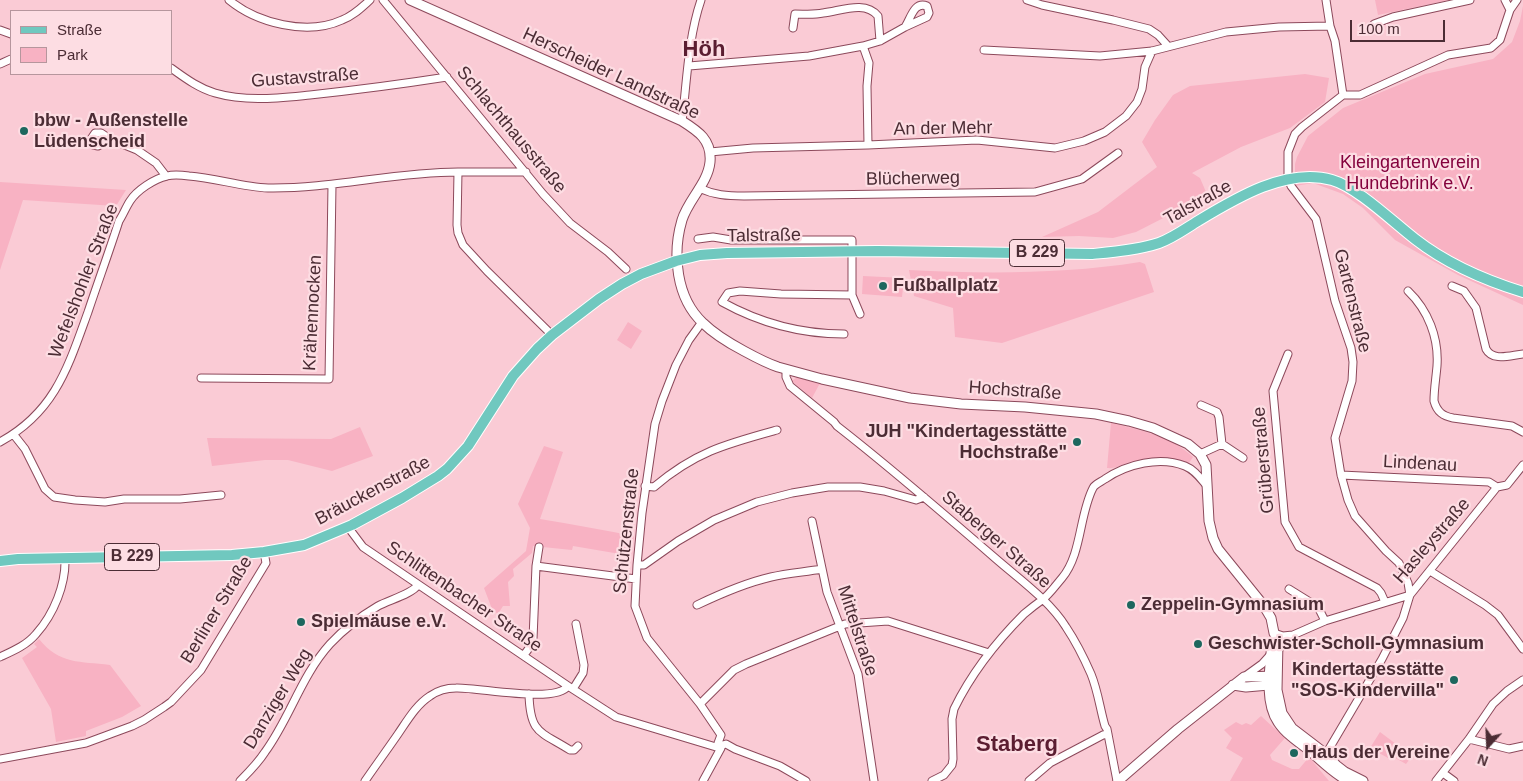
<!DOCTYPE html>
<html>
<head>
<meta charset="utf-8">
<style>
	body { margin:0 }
	#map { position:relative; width:1523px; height:781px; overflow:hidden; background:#facbd5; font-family:Arial,sans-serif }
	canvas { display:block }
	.legend { position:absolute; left:10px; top:10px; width:162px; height:65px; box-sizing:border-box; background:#fddde3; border:1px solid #b6969d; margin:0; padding:6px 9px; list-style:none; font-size:15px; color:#4b2c34 }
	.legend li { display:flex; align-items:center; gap:10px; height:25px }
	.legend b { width:25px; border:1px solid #b6969d }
	.north { position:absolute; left:1463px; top:721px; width:50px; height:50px; -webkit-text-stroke:4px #fddde3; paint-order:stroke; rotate:200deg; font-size:14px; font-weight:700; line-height:20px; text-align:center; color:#4b2c34 }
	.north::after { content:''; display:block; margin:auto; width:18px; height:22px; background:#4b2c34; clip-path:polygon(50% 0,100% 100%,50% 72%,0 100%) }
	.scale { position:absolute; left:1350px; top:20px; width:95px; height:22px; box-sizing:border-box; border:2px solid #4b2c34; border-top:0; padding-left:6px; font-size:15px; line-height:18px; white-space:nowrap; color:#4b2c34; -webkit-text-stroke:4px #fddde3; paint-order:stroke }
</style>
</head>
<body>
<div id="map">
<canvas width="1523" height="781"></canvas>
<ul class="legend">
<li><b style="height:6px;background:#70c8bf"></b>Straße</li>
<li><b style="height:14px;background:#f8b2c3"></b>Park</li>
</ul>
<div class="north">N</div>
<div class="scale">100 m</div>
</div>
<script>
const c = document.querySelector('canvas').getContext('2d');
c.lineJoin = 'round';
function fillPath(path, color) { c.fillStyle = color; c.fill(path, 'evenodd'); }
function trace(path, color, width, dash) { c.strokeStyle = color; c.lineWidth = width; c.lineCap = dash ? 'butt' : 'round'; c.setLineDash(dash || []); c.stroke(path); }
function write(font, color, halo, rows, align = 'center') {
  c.font = font + ' Arial,sans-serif'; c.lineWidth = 4.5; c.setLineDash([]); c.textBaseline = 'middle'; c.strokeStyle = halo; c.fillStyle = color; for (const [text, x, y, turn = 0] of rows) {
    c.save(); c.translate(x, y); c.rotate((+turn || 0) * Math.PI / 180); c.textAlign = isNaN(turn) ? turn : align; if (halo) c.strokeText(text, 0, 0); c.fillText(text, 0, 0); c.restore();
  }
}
fillPath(new Path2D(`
	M1375,0H1449L1378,15Z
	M1523,6V305L1458,275L1395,240L1363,208L1343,194L1313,183L1295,186V164L1297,157L1308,136L1343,108L1425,74L1493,59L1512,42L1520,21Z
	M1305,74L1329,78L1325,102L1290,128L1241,147L1192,173L1200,178L1206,192L1181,209L1136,232L1113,238L1079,236L1042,237L1098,212L1157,167L1142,142L1155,120L1173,95L1190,86Z
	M0,182L126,190L116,206L23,200L0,270Z
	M1140,262L1145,264L1154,292L1002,343L955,337L953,308L914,296L909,270C985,274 1065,274 1140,262Z
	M863,276L904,278L902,297L862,294Z
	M628,322L642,331L631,349L617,340Z
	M797,377L819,384L823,385H819L812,398L792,381Z
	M1111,423C1140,430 1171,436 1193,457L1189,463C1169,456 1149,457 1130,462C1121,465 1115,469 1107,468Z
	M360,427L373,456L332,471L288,460H265L212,466L207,438L331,439Z
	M544,446L563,452L540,519C572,524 603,530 634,536L632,556L573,546L572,550L533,546L532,553L513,569L514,576L508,582L510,606H503L498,614L492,609L484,588L526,551L530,528L518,504Z
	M39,639C60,665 80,661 110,665L141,706L122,717L86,731V736L56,742L51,709L22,658L37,647L34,644Z
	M1261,716L1285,738L1270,755L1272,760L1292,769H1299L1309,757L1329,781H1230L1243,758L1226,748L1232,738L1224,730L1236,722L1242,725L1246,723L1251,725Z
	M1380,732L1412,756L1406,764L1390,755L1388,758L1370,748Z`), '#f8b2c3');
const minor = new Path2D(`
	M229,0C257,23 307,36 342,20C353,16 361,8 370,0
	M383,0L543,194L570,223L608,252L626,269
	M1027,0L1042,5L1113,20L1149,29L1158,35L1168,46
	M1326,0L1330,26L1335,41L1343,95
	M1505,0L1510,10
	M1374,24L1393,17L1470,0
	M793,28L795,14C805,14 814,15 823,13C841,11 865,0 878,16L880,41
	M0,30L11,34
	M863,46L869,63L867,86L868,145
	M984,50L1100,56L1152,51L1226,32L1279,27L1330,26
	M0,64L11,59
	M689,66L809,56L863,46L880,41L905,27L927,17L929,13L927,6C914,1 911,18 905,27
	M171,68C185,78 198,88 215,93C246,102 278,98 310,95C356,90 402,84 447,77
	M1343,95H1360L1448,55L1491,48L1500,40L1510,10L1517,0
	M682,121C687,81 688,38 701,0
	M110,139L98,146L93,145L91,139L95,133H101L110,139L137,150L156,163L166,176
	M710,152L753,148L868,145L977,140L1055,148L1084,141L1105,132L1126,116L1137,102L1142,89L1145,67L1152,51
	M458,172H526
	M699,188C714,195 727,196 744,196L1035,192L1082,179L1118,153
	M698,239L713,237L731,240H852V295L860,314
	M1452,286L1464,291L1476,308L1486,349C1493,362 1511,355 1523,354
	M1408,291C1428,310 1439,338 1437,366C1436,378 1434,389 1434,401C1437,412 1443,416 1453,418L1512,426L1523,432
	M702,322L689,340L676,365L662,401L655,424L642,513L637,565L635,606L647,638L700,704L721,735L718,743L721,748L703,781
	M844,334C801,334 760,323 722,302L728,293L740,291L781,294L852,295
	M1288,354L1273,391L1285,522L1299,547L1377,588L1381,593L1385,602
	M786,370V377L790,386L834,422L837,426C891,468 943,513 995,558C1019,579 1049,600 1066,627C1076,642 1084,658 1091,674C1098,691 1100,709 1105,726L1107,729L1117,781
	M201,378L329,379L332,185
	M1201,405L1217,412L1219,417L1222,444
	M14,435L25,449L45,489L54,497L75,500L105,502L124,499H180L221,495
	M0,442C55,412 68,367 88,312C98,282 109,252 119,221C123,215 126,207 130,201C137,190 154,179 167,176C174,174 182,175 189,176C216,178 242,187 268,188C332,189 394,172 458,172L457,225L458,233L463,245L487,271L552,335
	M1200,454L1222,444L1243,458
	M1341,475L1489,482L1497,487
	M645,486L654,487C695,452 726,444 777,430
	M812,521L827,592L858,674L874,781
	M348,527L363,547L568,686
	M637,565H644L678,541L714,520L757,502L792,493L828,487H860L884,491L916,500L924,497
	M536,566L636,579
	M1430,571L1485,605L1498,615L1523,649
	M1289,589L1318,607L1325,621
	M697,605C720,594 745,583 771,577C788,573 805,572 822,569
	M1274,633L1283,636L1293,635
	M1277,651L1293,635L1325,621L1410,595L1497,487L1507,485L1523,465
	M524,655L532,644L533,639L536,566L539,547
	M0,657C13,651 27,645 36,634C54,614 66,584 65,558
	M1244,677L1262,664L1271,654
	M573,689L583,673L584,665L576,624
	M529,694C530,734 540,731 570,750H574L578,746
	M700,704L734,670L746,664L845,624L888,621L989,653
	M1469,739L1509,749L1523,746
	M1326,754L1382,659L1403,618L1410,595L1408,583L1399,563L1386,551L1355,516L1348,500L1341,475L1335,438L1352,381L1353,362L1351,348L1335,301L1316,219L1291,186L1288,178V152L1295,134L1302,127L1343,95
	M0,759L86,743L132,726L144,720L164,707L171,702L201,670L266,563L264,552
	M1443,773L1454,781
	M240,781C249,772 258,763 265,752C290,718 301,676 330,644C344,629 361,616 378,606C389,600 412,594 418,585
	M365,781C376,765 387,750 398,734C407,721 416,705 430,696C437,691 447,688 456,688C478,687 556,704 568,686L616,717L716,747L726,744L735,749L780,766L806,781
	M932,781L944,775L952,765L953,759L952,719L954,709C971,674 996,642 1024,614C1030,609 1035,605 1042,600C1049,595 1056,585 1062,578C1082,554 1079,515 1093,488C1095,484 1101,482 1105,479C1127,464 1160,456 1185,466C1195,470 1200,478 1207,486
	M1029,781L1050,763L1103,735L1108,734
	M1436,781L1469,739L1493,704L1507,691L1523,680`);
const tertiary = new Path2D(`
	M1233,685L1246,687L1269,685L1273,680
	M1118,781L1178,729L1244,677L1275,676`);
const secondary = new Path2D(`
	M410,0L682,121C698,131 712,140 710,162C708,183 688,200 682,220C672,254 676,298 703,323C715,335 729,343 744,351C755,357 766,363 778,367L822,379L910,398L961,404L1025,407L1096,414L1129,421L1153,428L1188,444L1200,454L1206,465L1209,521L1213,538L1218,549L1264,606L1271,618L1274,633L1278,641L1277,690L1282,713L1292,728L1326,754L1336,765L1345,772L1363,781
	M1272,643C1270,666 1264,702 1278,722C1285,733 1298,742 1309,750C1323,762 1332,772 1348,781`);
const primary = new Path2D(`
	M0,561L18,559L232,555L264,552L304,545L352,525L402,498L438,476L447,469L468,446L513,376L537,349L552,335L599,299L622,284L641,274L676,261L700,255L727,253L877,251L1092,254C1113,252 1138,250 1159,243C1173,238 1185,229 1198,221C1236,198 1287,167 1332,180C1357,187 1393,222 1415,239C1447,264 1484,280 1523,292`);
trace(minor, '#8c495b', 9);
trace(tertiary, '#8c495b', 11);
trace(secondary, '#8c495b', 11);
trace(primary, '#fff', 12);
trace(minor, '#fff', 7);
trace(tertiary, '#fff', 9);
trace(secondary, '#fff', 9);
trace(primary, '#70c8bf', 10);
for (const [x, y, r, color] of [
	[24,131,5,"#1d675e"],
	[883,286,5,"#1d675e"],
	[1077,442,5,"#1d675e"],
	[1131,605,5,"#1d675e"],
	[301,622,5,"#1d675e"],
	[1198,644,5,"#1d675e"],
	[1454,680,5,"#1d675e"],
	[1294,753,5,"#1d675e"]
]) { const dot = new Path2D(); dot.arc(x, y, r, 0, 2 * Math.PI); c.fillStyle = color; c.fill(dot); trace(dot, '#fddde3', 2); }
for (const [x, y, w] of [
	[1037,253,55],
	[132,557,55]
]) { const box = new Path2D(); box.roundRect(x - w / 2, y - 13.5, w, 27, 4); c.fillStyle = '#fddde3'; c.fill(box); trace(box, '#4b2c34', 1); }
write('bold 16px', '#4b2c34', null, [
	["B 229",1037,253],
	["B 229",132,557]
]);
write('18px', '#4b2c34', '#fddde3', [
	["Herscheider Landstraße",611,74,25],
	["Gustavstraße",305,78,-4],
	["An der Mehr",943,129,-1],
	["Schlachthausstraße",511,130,50],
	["Blücherweg",913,179,-1],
	["Talstraße",1198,203,-29],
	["Talstraße",764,236,-1],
	["Wefelshohler Straße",84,281,-69],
	["Gartenstraße",1352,301,76],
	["Krähennocken",313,313,-87],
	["Hochstraße",1015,391,4],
	["Grüberstraße",1264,460,-95],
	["Lindenau",1420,464,3],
	["Bräuckenstraße",373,491,-28],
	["Schützenstraße",627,531,-84],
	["Staberger Straße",996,540,41],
	["Hasleystraße",1432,541,-49],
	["Schlittenbacher Straße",464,597,34],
	["Berliner Straße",217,610,-59],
	["Mittelstraße",857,631,72],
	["Danziger Weg",278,699,-59]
]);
write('bold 18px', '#4b2c34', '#fddde3', [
	["bbw - Außenstelle",34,121],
	["Lüdenscheid",34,142],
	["Fußballplatz",893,286],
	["JUH \"Kindertagesstätte",1067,432,"right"],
	["Hochstraße\"",1067,453,"right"],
	["Zeppelin-Gymnasium",1141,605],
	["Spielmäuse e.V.",311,622],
	["Geschwister-Scholl-Gymnasium",1208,644],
	["Kindertagesstätte",1444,670,"right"],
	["\"SOS-Kindervilla\"",1444,691,"right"],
	["Haus der Vereine",1304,753]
], 'left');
write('18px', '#84023d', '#fddde3', [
	["Kleingartenverein",1410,163],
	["Hundebrink e.V.",1410,184]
]);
write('bold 22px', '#5b1d31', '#fddde3', [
	["Höh",704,50],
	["Staberg",1017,745]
]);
</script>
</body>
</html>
